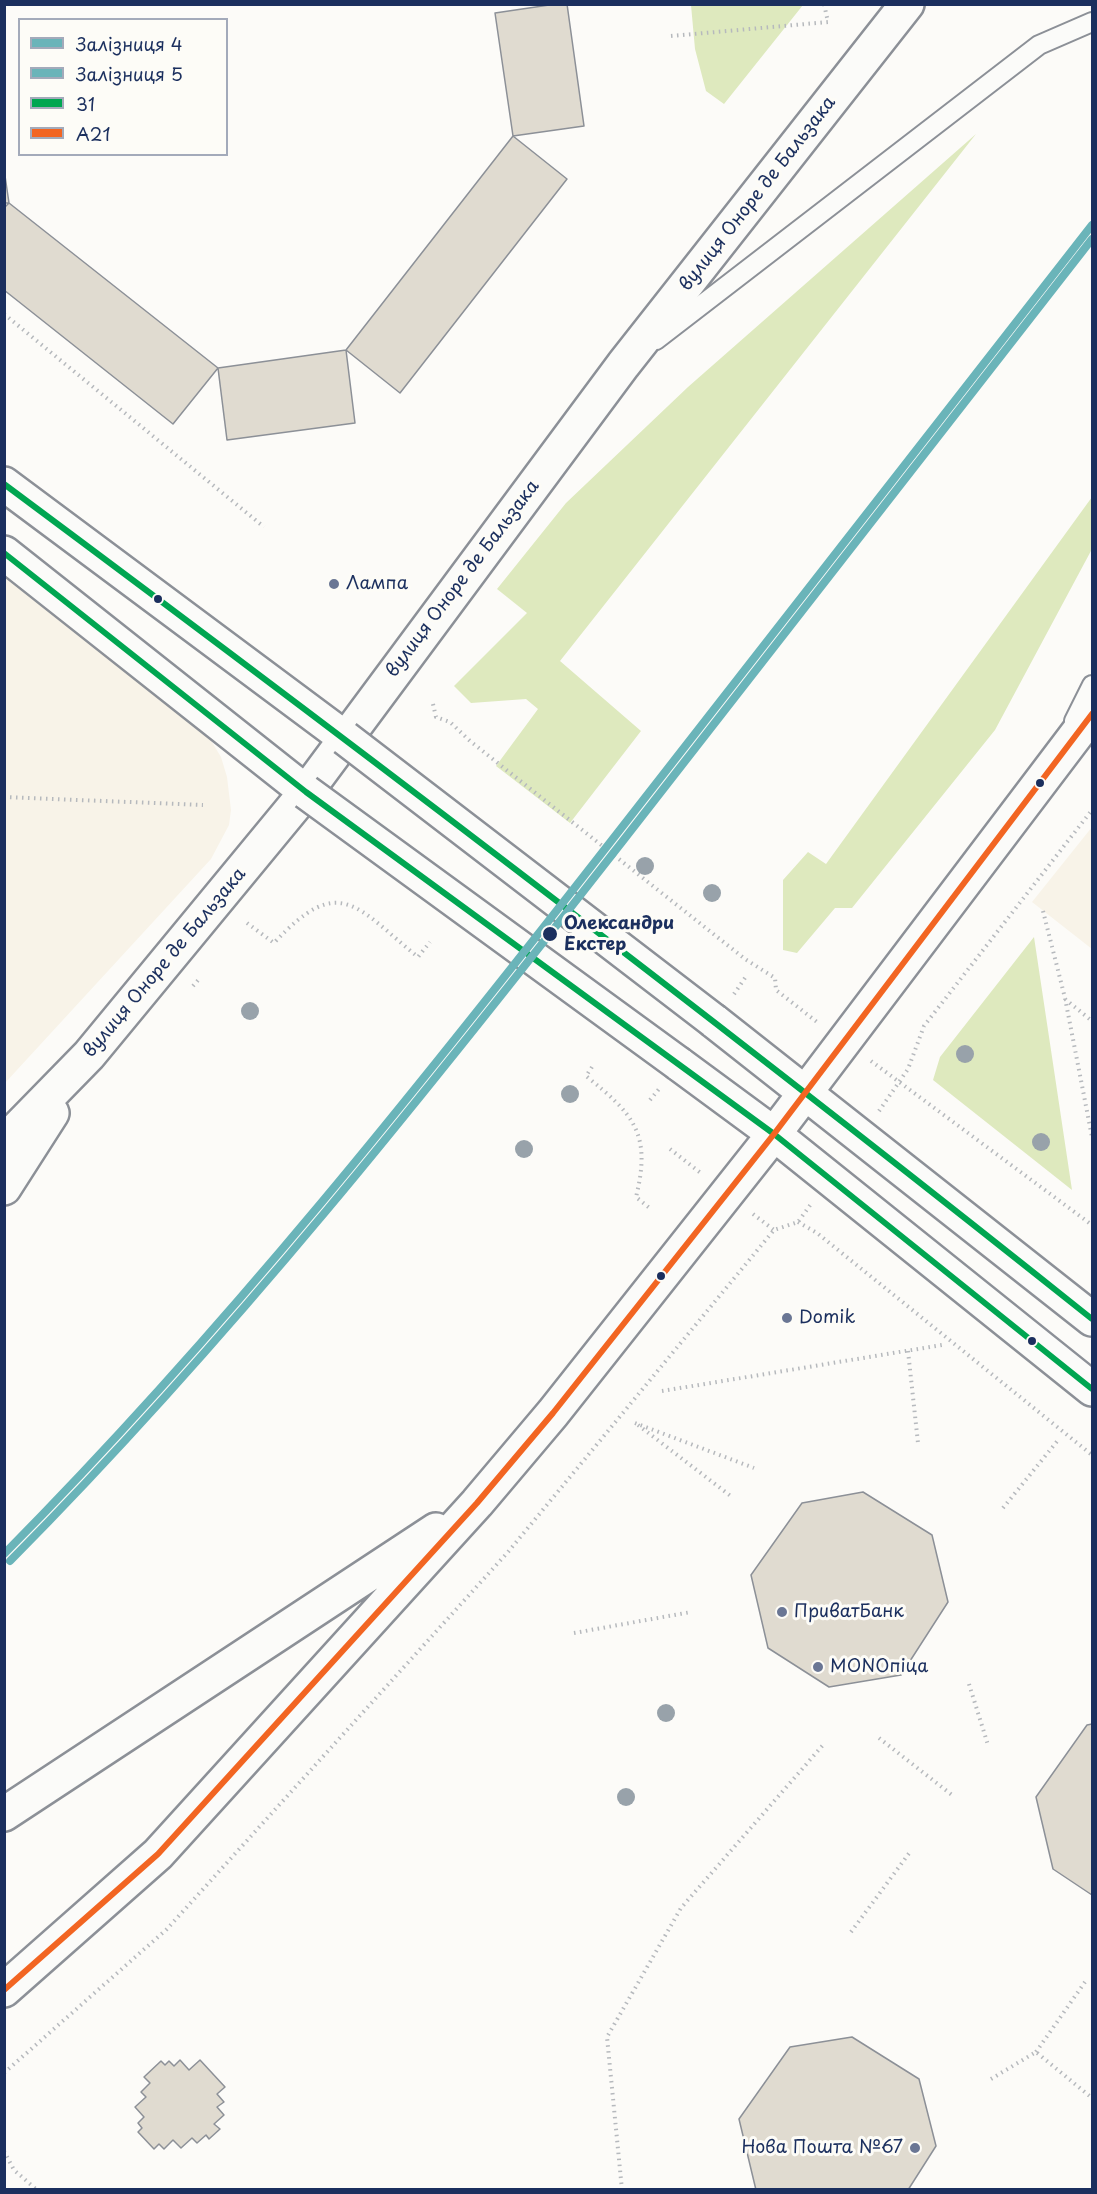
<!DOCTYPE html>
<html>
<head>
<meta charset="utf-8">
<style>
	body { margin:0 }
	#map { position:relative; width:1097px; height:2194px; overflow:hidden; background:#fcfbf8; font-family:"Playpen Sans",sans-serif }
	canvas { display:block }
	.frame { position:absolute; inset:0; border:6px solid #1b2f5e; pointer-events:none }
	.legend { position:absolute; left:18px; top:18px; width:210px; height:138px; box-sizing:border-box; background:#fdfcf7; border:2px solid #a3aaba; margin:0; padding:8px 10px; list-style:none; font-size:18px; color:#1b2f5e }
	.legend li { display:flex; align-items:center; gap:12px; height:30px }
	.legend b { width:30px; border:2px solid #a3aaba }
</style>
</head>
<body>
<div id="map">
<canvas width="1097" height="2194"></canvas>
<div class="frame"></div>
<ul class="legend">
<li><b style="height:8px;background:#6ab4b9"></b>Залізниця 4</li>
<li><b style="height:8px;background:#6ab4b9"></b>Залізниця 5</li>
<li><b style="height:8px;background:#00a651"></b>31</li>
<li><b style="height:8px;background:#f26522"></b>А21</li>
</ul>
</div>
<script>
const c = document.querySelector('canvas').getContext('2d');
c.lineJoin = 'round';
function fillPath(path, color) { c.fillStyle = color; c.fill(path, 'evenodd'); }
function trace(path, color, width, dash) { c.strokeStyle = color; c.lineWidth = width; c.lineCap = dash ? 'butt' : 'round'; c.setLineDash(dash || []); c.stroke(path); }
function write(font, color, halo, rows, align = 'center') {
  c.font = font + ' "Playpen Sans",sans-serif'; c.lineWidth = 6; c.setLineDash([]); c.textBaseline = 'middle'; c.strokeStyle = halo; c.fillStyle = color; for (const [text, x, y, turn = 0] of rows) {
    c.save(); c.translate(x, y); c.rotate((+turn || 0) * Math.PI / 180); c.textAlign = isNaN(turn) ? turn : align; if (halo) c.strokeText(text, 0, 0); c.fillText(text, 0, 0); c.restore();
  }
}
fillPath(new Path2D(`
	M4,575L207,734L221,757L227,777L231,810L229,825L211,859L5,1083Z
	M1092,827V949L1032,902Z`), '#f8f3e8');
fillPath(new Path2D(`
	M691,5V4L803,5L724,104L706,91L695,49Z
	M976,134L560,661L641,731L570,823L496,766L538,709L526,699L471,703L454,686L527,613L497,589L566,503L688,387Z
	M1092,497V549L995,730L852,908H835L797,953L783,950V880L808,852L826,864Z
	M1034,937L1072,1190L933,1080L940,1057Z`), '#dee9be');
const building = new Path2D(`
	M556,4H567L584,126L513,136L495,13Z
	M513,136L567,179L400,393L346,350Z
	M4,169L9,203H4Z
	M9,203L218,368L173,424L4,290V208Z
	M346,350L355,423L227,440L218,368Z
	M863,1492L932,1535L948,1602L901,1675L829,1687L768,1648L751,1575L802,1503Z
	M1092,1724V1895L1053,1869L1036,1797L1087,1725Z
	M852,2037L919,2079L936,2146L908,2190H756L739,2119L790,2047Z
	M180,2060L189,2070L200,2060L225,2087L217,2094L224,2102L217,2107L224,2115L214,2124L220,2129L209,2139L206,2135L197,2143L192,2138L181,2148L173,2140L164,2149L159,2144L154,2149L138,2132L142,2128L138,2123L144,2117L135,2107L146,2097L141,2092L150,2083L144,2077L161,2061L165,2065L169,2061L174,2066Z`);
fillPath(building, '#e0dbd0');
trace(building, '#8c9097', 1.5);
const lane = new Path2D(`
	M656,340L1039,45L1092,22
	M1074,721L1092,685`);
const secondary = new Path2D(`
	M4,484L345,738
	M4,553L306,792
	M714,1021L1092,1319
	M679,1064L774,1134L1092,1389
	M4,1142L89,1055L306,792L623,365L907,4
	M4,1188L52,1113
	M4,1814L436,1530
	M4,1990L158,1854L477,1503L553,1413L774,1134L1092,714`);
trace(lane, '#8c9097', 22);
trace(secondary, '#8c9097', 38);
trace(new Path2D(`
	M671,36L828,22L824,4
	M4,314L264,527
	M433,704L436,717L450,722L470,741L745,959L775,978L776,990L817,1022
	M4,797L203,805
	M1043,911L1065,998L1092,1137
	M247,923L274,943C340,872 356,907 418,957L430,942
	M193,986L200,978
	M734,994L747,975
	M1065,999L1092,1021
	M871,1061L1092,1225
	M592,1067L586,1076C633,1114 652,1133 636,1197L652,1210
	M650,1100L659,1089
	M879,1111L908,1069L924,1026L1092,810
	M670,1149L702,1174
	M753,1214L774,1230
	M798,1222L817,1233L1092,1455
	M908,1351L918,1443
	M662,1391L942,1345
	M635,1423L754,1468
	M638,1425L732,1497
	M1003,1508L1059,1439
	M574,1633L691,1612
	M969,1684L988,1745
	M879,1738L952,1795
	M851,1932L910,1852
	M1036,2052L1085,1982
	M4,2073L167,1929L508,1552L774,1230L798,1222L811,1204
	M991,2079L1036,2052L1092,2098
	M4,2151L14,2170L37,2190
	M622,2190L607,2037L681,1908L823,1745`), '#b6b9bd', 4, [1.5, 4.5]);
trace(lane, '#fbfbf9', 18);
trace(secondary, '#fbfbf9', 33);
const secondaryBridge = new Path2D(`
	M345,738L714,1021
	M306,792L679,1064`);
trace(secondaryBridge, '#8c9097', 38, []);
trace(secondaryBridge, '#fbfbf9', 33);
trace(new Path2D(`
	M4,484C371,757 735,1034 1092,1319
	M4,553L306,792L774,1134L1092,1389`), '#00a651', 6);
trace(new Path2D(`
	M4,1990L158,1854L477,1503L553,1413L774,1134L1092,714`), '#f26522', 6);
trace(new Path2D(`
	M4,1554C227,1329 424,1081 619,831C777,629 934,427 1092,225`), '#6ab4b9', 8);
trace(new Path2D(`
	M10,1561C232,1337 428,1090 622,842C779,641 936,440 1092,239`), '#6ab4b9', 8);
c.fillStyle = '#98a2aa';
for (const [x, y] of [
	[645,866],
	[712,893],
	[250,1011],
	[965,1054],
	[570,1094],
	[1041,1142],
	[524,1149],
	[666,1713],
	[626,1797]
]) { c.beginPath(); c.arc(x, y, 9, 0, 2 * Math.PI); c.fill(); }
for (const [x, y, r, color] of [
	[334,584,6,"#6a7694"],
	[158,599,5,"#1b2f5e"],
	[1040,783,5,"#1b2f5e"],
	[550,934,8,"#1b2f5e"],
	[661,1276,5,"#1b2f5e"],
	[787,1318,6,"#6a7694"],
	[1032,1341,5,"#1b2f5e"],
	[782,1612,6,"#6a7694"],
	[818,1667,6,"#6a7694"],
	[915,2148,6,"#6a7694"]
]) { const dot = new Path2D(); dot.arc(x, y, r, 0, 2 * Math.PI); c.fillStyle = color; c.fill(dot); trace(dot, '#fdfcf7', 2); }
write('18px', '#1b2f5e', '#fdfcf7', [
	["вулиця Оноре де Бальзака",758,194,-52],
	["вулиця Оноре де Бальзака",463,579,-53],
	["вулиця Оноре де Бальзака",165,963,-50]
]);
write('18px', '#1b2f5e', '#fdfcf7', [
	["Лампа",346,584],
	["Domik",799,1318],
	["ПриватБанк",794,1612],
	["MONOпіца",830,1667],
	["Нова Пошта №67",903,2148,"right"]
], 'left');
write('bold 18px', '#1b2f5e', '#fdfcf7', [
	["Олександри",564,924],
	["Екстер",564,945]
], 'left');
</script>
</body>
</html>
